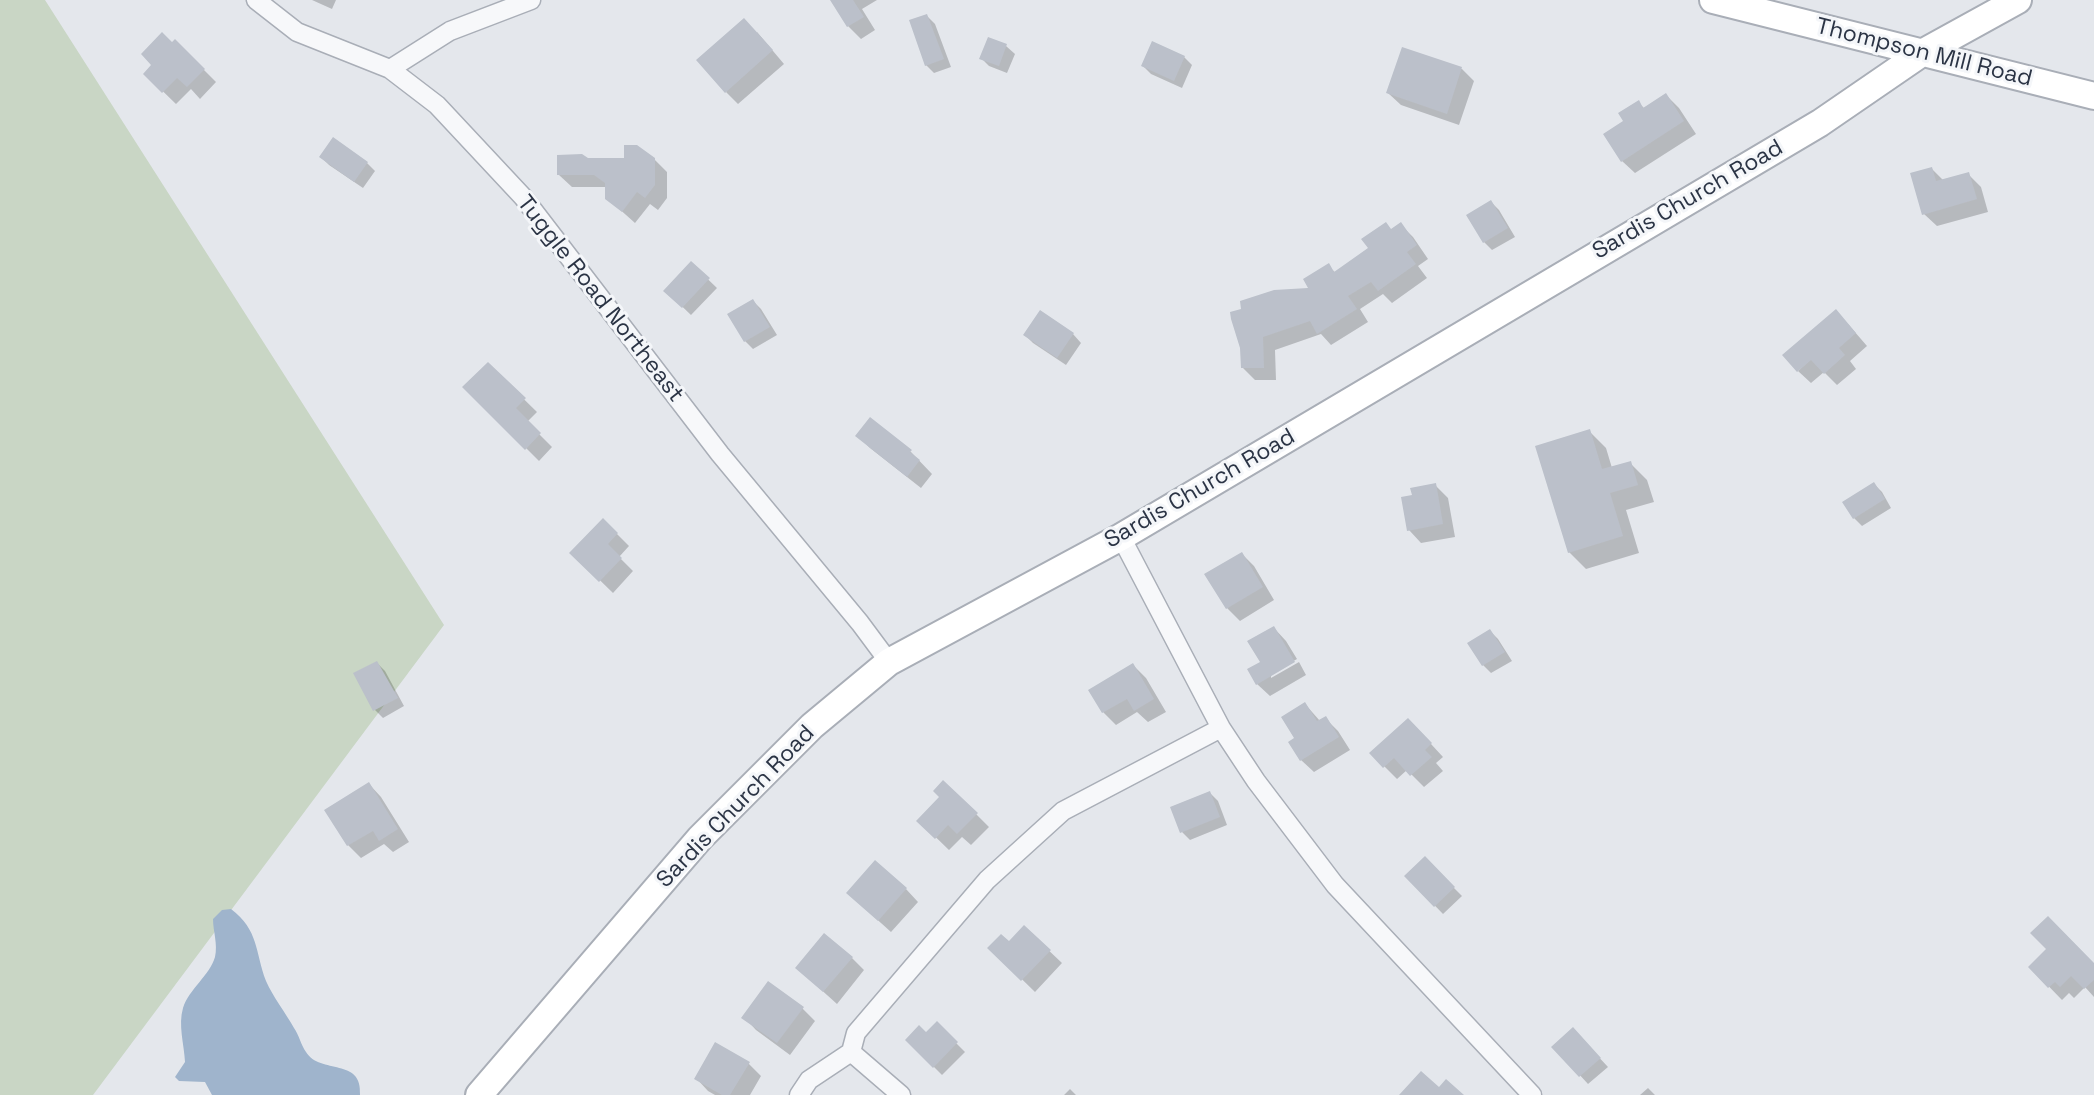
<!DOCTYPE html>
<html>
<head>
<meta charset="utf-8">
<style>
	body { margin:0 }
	canvas { display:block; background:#e4e7ec }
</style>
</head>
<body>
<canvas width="2094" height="1095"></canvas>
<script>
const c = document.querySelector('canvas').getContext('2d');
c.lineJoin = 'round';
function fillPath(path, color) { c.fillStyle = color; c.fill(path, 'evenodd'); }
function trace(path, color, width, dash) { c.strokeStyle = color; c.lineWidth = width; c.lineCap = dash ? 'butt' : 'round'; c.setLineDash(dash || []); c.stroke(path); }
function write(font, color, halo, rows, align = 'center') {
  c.font = font + ' "Space Grotesk",sans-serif'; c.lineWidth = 6; c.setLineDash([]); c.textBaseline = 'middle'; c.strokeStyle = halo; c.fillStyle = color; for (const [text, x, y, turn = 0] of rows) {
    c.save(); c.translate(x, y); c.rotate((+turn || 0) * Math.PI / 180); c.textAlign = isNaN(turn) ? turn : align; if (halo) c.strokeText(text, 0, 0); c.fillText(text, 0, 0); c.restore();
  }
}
fillPath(new Path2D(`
	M0,0H45L444,625L93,1095H0Z`), '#c9d6c5');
fillPath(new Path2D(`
	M231,909C259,930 255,952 266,981C273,997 285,1012 294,1028C299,1035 301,1045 306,1052C320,1075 363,1057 360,1095H212L205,1082L179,1081L175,1077L185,1062C184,1044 178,1025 183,1008C189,989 210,975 215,957C218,944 213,931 213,919L222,910Z`), '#9fb4cc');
fillPath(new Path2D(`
	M312,0H336L332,9Z
	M837,0H877L862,9L875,30L861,39L848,26L833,2Z
	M927,16L935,24L951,67L934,73L926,65Z
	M757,32L784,64L738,104L726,92Z
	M989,39L1006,46L1015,54L1007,73L989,66L981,58Z
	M175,41L216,82L200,99L191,89L176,104L145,74Z
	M1403,49L1462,69L1474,81L1459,125L1401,105L1388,93Z
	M1184,57L1192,65L1182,88L1151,74L1143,66Z
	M1666,95L1679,108L1696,134L1635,173L1622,161L1625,122L1638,102L1645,109Z
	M321,157L367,163L375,171L363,188L329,165Z
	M654,159L667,172V198L658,210L650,204L635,223L607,198V187H572L559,175L587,160Z
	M1932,169L1944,181L1968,174L1981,187L1988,212L1937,226L1924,214Z
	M1491,202L1499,210L1515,237L1492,250L1484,242Z
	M1400,224L1413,237L1428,259L1418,266L1427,278L1392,303L1383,294L1360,309L1368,322L1331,345L1321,334L1275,350L1276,380H1255L1243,368L1242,347L1311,290L1328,266L1336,273Z
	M691,263L717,288L691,315L666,291Z
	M753,301L761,309L777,335L753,349L745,341Z
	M1041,312L1073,334L1081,343L1066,365L1033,343L1025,335Z
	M1848,324L1867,346L1850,361L1856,369L1837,385L1824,372L1811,383L1798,371Z
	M488,364L537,412L527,422L552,447L539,461L465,387Z
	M871,420L911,452L932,474L921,488L870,448L858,436Z
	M1589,431L1606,448L1612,468L1630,463L1647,480L1654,502L1626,510L1639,553L1586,569L1569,552Z
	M1874,484L1882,492L1891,508L1862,526L1854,518Z
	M1435,485L1448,498L1455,537L1421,543L1409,530L1414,496Z
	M603,520L629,546L619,557L633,571L613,593L572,553Z
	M1242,554L1254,566L1274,600L1240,621L1227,608Z
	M1274,628L1286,641L1297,659L1271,674V678L1299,662L1306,675L1270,696L1257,684Z
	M1490,631L1498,639L1512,661L1491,673L1483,665Z
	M377,663L385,671L404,706L383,718L375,710Z
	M1133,665L1146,678L1166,712L1148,722L1137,712L1116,725L1103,712Z
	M1305,704L1320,721L1325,718L1338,731L1350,750L1314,772L1301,760L1297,739Z
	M1420,732L1443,757L1436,763L1443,771L1424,787L1407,770L1397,779L1371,753Z
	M369,784L381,797L409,842L393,852L384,844L361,858L348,845L327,810Z
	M1210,793L1218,801L1227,825L1190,840L1182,832Z
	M976,814L989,827L971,845L962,837L949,850L919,821Z
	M1425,859L1462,896L1443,914L1406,876Z
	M906,889L918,902L891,932L861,905Z
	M1024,927L1062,963L1035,992L990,948L1009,943Z
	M852,958L864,970L837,1004L797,968Z
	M2094,965V997L2085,987L2074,998L2069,993L2062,1000L2030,967Z
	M802,1008L815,1021L790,1055L756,1030L744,1017Z
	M937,1024L965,1052L942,1075L907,1040L926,1034Z
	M1581,1038L1608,1067L1588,1084L1554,1047Z
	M748,1063L761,1076L750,1095H715L708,1091L696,1078Z
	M1648,1088L1655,1095H1640Z
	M1070,1089L1076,1095H1064Z`), '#0003');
fillPath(new Path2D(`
	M830,0H853L864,17L847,27Z
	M927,14L944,59L925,66L909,20Z
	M744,18L773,50L725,93L696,60Z
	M162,32L172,42L175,39L205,69L187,87L177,78L162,93L143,74L151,65L141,54Z
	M988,37L1007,44L999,66L979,59Z
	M1152,41L1185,56L1174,81L1141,66Z
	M1402,47L1462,67L1447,114L1386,93Z
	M1666,93L1684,121L1621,162L1603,134L1623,121L1618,113L1639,100L1643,108Z
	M333,137L368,162L354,182L319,157Z
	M624,145H637L655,158V185L645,198L637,192L622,212L605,199V183L594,175H557V155L582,154L588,158H624Z
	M1932,167L1936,181L1969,172L1977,199L1922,215L1910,173Z
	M1491,200L1508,228L1483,243L1466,215Z
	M1386,222L1391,229L1401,222L1417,245L1407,252L1416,264L1378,291L1371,282L1348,296L1357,309L1317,334L1310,321L1263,337L1264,368H1241L1240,348L1231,319L1230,312L1241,309L1240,301L1274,290L1308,288L1303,279L1329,263L1334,272L1368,248L1361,239Z
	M691,261L710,278L682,308L663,291Z
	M753,299L770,327L744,342L727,314Z
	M1836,309L1856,333L1839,348L1845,355L1824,374L1811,360L1797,372L1782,355Z
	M1040,310L1074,333L1057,358L1023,335Z
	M488,362L526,398L516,408L541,433L525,450L462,387Z
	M870,417L912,450L910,452L920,460L907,477L855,436Z
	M1590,429L1602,469L1631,461L1638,485L1610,493L1623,536L1568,553L1535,446Z
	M1874,482L1885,499L1853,519L1842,502Z
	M1436,483L1443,524L1407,531L1401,497L1412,495L1410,488Z
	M603,518L618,533L608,544L622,558L599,582L569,553Z
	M1242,552L1263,587L1226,609L1204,574Z
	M1274,626L1295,662L1256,685L1247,669L1260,662L1247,641Z
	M1490,629L1505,652L1482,666L1467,643Z
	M377,661L398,698L373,711L353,673Z
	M1133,663L1154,699L1134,711L1127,699L1102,713L1088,690Z
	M1305,702L1317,721L1326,716L1339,737L1300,761L1288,742L1294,738L1281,717Z
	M1408,718L1432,743L1425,750L1432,757L1410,776L1394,758L1383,768L1369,753Z
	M943,780L978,813L957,834L948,825L935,839L916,821L939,797L933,791Z
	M369,782L398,829L379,841L373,831L347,846L324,810Z
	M1210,791L1220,817L1180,833L1170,807Z
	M1425,856L1455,887L1434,907L1404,876Z
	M875,860L907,888L878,921L846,893Z
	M2048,916L2094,963V980L2084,989L2071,976L2060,987L2055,982L2048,988L2028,967L2046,949L2030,933Z
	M1024,925L1051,950L1021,981L987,948L1001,934L1009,941Z
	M824,933L853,957L823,992L795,968Z
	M768,981L804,1007L777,1043L741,1018Z
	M937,1021L958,1042L933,1068L905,1040L919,1025L926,1032Z
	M1573,1027L1601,1058L1579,1077L1551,1047Z
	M715,1042L750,1062L730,1095H722L694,1079Z
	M1421,1071L1439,1087L1446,1079L1464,1095H1399Z`), '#bbc0ca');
const street = new Path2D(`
	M256,0L297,32L390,69L437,105L523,197L720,454L860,623L889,662
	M390,69L450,31L531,0
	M1121,537L1221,728L1256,781L1335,885L1532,1095
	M851,1052L901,1095
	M799,1095L809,1080L851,1052L856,1033L987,880L1063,811L1221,728`);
const secondary = new Path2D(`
	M1713,0L2094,96
	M479,1095L700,838L812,726L889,662L1121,537L1820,123L1922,53L2018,0`);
trace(street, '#a9aeb7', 21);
trace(secondary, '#a9aeb7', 30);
trace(street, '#f7f8fa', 18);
trace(secondary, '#fff', 26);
write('23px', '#2b3445', '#f4f6f9', [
	["Thompson Mill Road",1924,53,14],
	["Sardis Church Road",1688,200,-30],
	["Tuggle Road Northeast",600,299,52],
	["Sardis Church Road",1200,489,-30],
	["Sardis Church Road",736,807,-46]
]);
</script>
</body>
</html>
